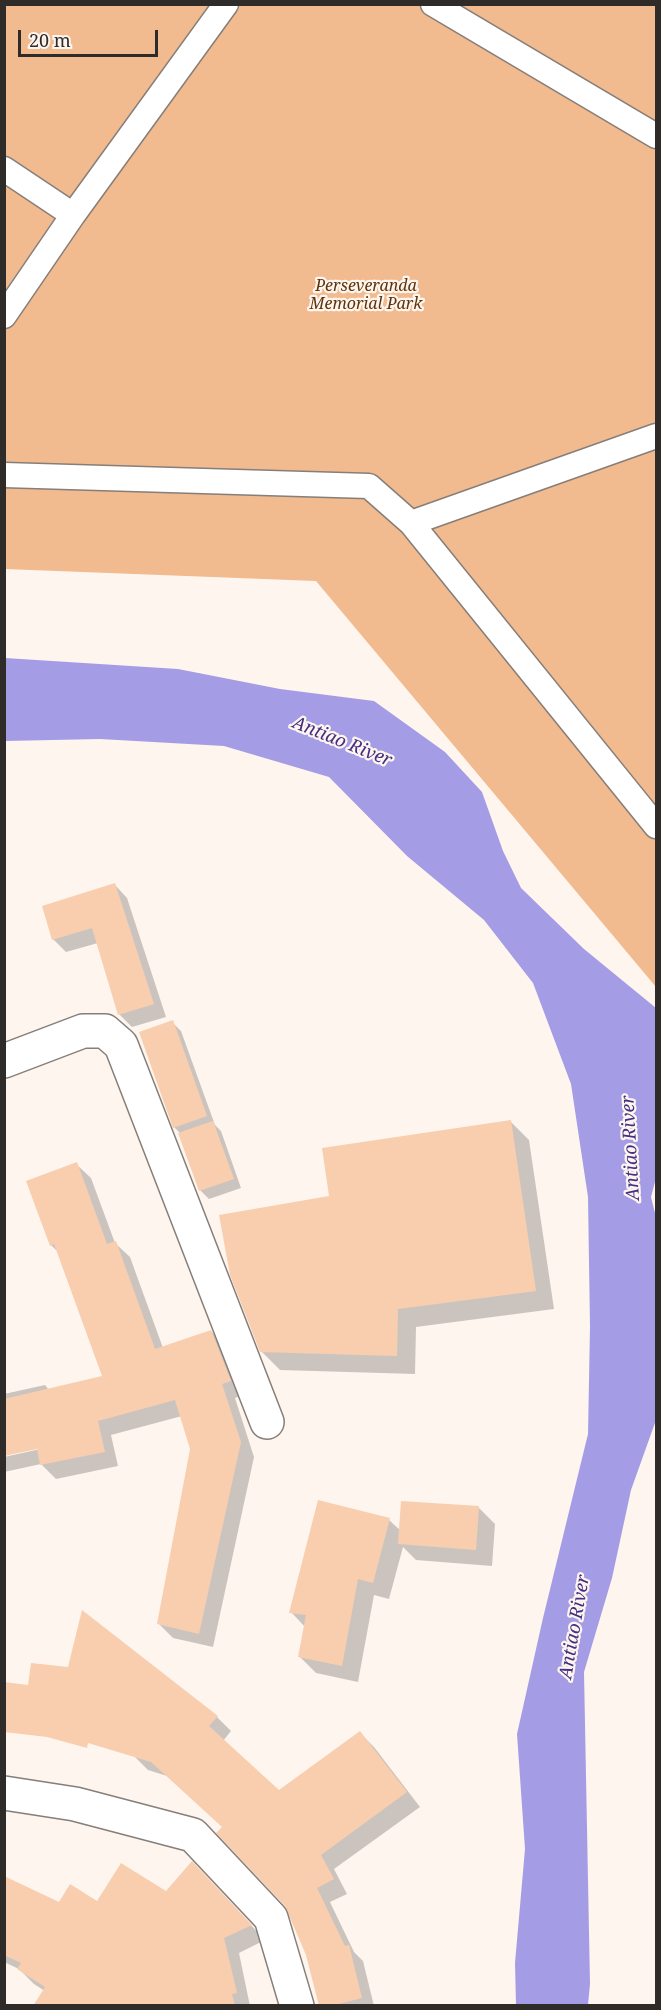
<!DOCTYPE html>
<html>
<head>
<meta charset="utf-8">
<style>
	body { margin:0 }
	#map { position:relative; width:661px; height:2010px; overflow:hidden; background:#fef5ee; font-family:"Noto Serif",serif }
	canvas { display:block }
	.frame { position:absolute; inset:0; border:6px solid #2e2b28; pointer-events:none }
	.scale { position:absolute; left:18px; top:30px; width:140px; height:27px; box-sizing:border-box; border:3px solid #2e2b28; border-top:0; padding-left:8px; font-size:18px; line-height:21px; white-space:nowrap; color:#2e2b28; -webkit-text-stroke:4px #fef5ee; paint-order:stroke }
</style>
</head>
<body>
<div id="map">
<canvas width="661" height="2010"></canvas>
<div class="frame"></div>
<div class="scale">20 m</div>
</div>
<script>
const c = document.querySelector('canvas').getContext('2d');
c.lineJoin = 'round';
function fillPath(path, color) { c.fillStyle = color; c.fill(path, 'evenodd'); }
function trace(path, color, width, dash) { c.strokeStyle = color; c.lineWidth = width; c.lineCap = dash ? 'butt' : 'round'; c.setLineDash(dash || []); c.stroke(path); }
function write(font, color, halo, rows, align = 'center') {
  c.font = font + ' "Noto Serif",serif'; c.lineWidth = 4.5; c.setLineDash([]); c.textBaseline = 'middle'; c.strokeStyle = halo; c.fillStyle = color; for (const [text, x, y, turn = 0] of rows) {
    c.save(); c.translate(x, y); c.rotate((+turn || 0) * Math.PI / 180); c.textAlign = isNaN(turn) ? turn : align; if (halo) c.strokeText(text, 0, 0); c.fillText(text, 0, 0); c.restore();
  }
}
fillPath(new Path2D(`
	M5,5H656V987L316,581L5,569Z`), '#f2ba8f');
fillPath(new Path2D(`
	M5,658L178,669L280,689L374,701L445,752L482,792L503,851L521,888L584,949L656,1008V1178L651,1197L656,1217V1420L631,1490L612,1578L584,1672L590,1984L588,2005H516L515,1963L525,1849L517,1734L543,1618L588,1434L590,1327L588,1197L571,1084L533,983L484,920L407,856L329,777L224,746L100,739L5,741Z`), '#a49de6');
fillPath(new Path2D(`
	M115,885L127,898L166,1017L132,1027L120,1015L98,943L66,952L53,939Z
	M172,1022L181,1031L215,1125L221,1131L241,1188L209,1199L200,1190L181,1134L174,1127Z
	M511,1122L529,1140L554,1309L416,1327L415,1374L280,1370L261,1351L331,1198Z
	M76,1164L91,1178L115,1243L130,1257L163,1348L211,1331L225,1346L244,1395L235,1398L254,1457L213,1647L173,1638L159,1624L192,1449L182,1416L111,1435L118,1466L56,1479L41,1464L4,1472V1457L45,1448L44,1446L4,1454V1394L45,1385L49,1390L104,1377L58,1252L51,1245Z
	M479,1508L495,1524L492,1566L416,1560L403,1547L389,1599L374,1595L358,1682L316,1673L300,1657L305,1627L291,1612L389,1520L401,1531Z
	M217,1717L231,1731L223,1741L279,1792L360,1733L374,1747L420,1807L334,1869L347,1894L330,1902L354,1952L363,1961L374,2006H320L307,1955L286,1905L223,1827L167,1776L148,1770L134,1756Z
	M4,1877L60,1903H98L167,1893L207,1878L265,1940L239,1953L250,2006H68L34,1984L19,1969L4,1962Z`), '#0003');
fillPath(new Path2D(`
	M115,883L154,1004L118,1015L92,928L52,940L42,906Z
	M173,1020L207,1116L173,1128L139,1032Z
	M511,1120L536,1291L398,1309L397,1356L260,1352L230,1275L219,1215L329,1196L322,1148Z
	M213,1121L234,1179L199,1191L178,1133Z
	M77,1162L107,1244L116,1241L155,1349L211,1330L231,1381L222,1384L241,1442L199,1634L157,1624L190,1449L175,1400L98,1421L105,1452L40,1465L37,1449L4,1456V1399L102,1376L54,1244L50,1246L26,1181Z
	M318,1500L390,1518L373,1583L358,1579L342,1666L298,1657L306,1615L289,1613Z
	M401,1501L479,1506L476,1550L398,1544Z
	M82,1610L218,1716L209,1726L279,1790L360,1731L407,1792L321,1855L334,1879L317,1888L345,1946L349,1945L362,1998L331,2006H319L306,1955L285,1906L216,1833L222,1827L151,1762L88,1743L87,1748L47,1737L4,1732V1682L28,1685L31,1663L68,1667Z
	M192,1861L252,1925L224,1938L237,1993L232,1994L235,2006H33L45,1987L17,1969L21,1963L4,1955V1876L59,1902L70,1884L97,1901L121,1863L166,1891Z`), '#f8ceaf');
const service = new Path2D(`
	M433,4L656,136
	M4,169L73,215
	M4,316L73,215L226,4
	M4,475L369,486L411,523L656,826
	M411,523L656,436`);
const minor = new Path2D(`
	M4,1061L83,1031H105L121,1045L267,1422`);
const tertiary = new Path2D(`
	M4,1793L75,1804L193,1835L271,1918L297,2006`);
trace(service, '#867e78', 27);
trace(minor, '#867e78', 36);
trace(tertiary, '#867e78', 36);
trace(service, '#fff', 24);
trace(minor, '#fff', 33);
trace(tertiary, '#fff', 33);
write('italic 16px', '#5e3309', '#fef5ee', [
	["Perseveranda",366,286],
	["Memorial Park",366,304]
]);
write('italic 18px', '#423084', '#fef5ee', [
	["Antiao River",342,742,22],
	["Antiao River",631,1148,-93],
	["Antiao River",575,1627,-80]
]);
</script>
</body>
</html>
